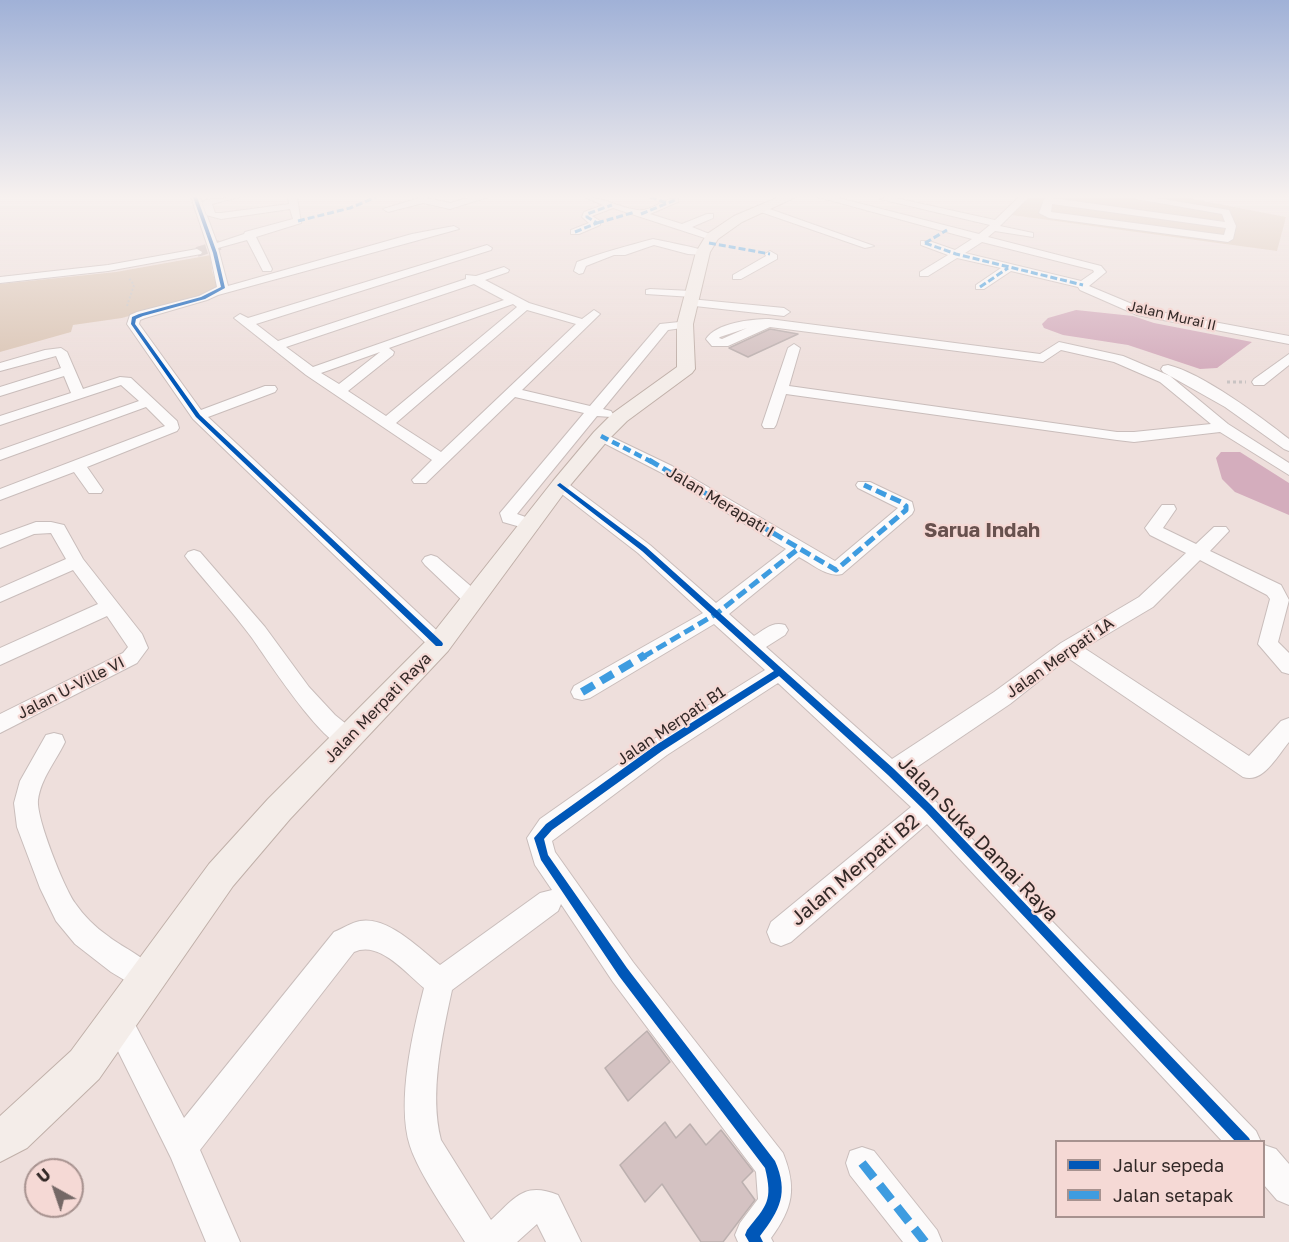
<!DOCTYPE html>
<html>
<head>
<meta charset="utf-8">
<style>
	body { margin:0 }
	#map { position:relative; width:1289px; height:1242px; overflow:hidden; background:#eedfdc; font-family:"Golos Text",sans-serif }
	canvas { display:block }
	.legend { position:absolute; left:1055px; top:1140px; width:210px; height:78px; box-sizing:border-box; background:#f5d9d5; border:2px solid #a7928f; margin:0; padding:8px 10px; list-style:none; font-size:18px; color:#322826 }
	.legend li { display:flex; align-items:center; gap:12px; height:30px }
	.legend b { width:30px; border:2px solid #a7928f }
	.north { position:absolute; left:24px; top:1158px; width:60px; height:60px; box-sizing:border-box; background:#f5d9d5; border:2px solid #a7928f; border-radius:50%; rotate:320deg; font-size:16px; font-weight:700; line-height:24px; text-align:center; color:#322826 }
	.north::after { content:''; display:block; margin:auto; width:21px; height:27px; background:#746866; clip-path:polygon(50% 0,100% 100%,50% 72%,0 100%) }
</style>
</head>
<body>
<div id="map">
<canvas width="1289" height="1242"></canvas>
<ul class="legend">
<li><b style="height:8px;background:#0057b8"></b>Jalur sepeda</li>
<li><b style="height:8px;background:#3e9ce0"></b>Jalan setapak</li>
</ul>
<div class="north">U</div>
</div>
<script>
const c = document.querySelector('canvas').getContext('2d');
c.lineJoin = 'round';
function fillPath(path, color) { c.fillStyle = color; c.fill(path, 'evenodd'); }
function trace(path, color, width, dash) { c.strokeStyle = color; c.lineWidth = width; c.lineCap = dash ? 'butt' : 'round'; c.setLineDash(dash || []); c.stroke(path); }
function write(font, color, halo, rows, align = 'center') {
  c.font = font + ' "Golos Text",sans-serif'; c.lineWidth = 4.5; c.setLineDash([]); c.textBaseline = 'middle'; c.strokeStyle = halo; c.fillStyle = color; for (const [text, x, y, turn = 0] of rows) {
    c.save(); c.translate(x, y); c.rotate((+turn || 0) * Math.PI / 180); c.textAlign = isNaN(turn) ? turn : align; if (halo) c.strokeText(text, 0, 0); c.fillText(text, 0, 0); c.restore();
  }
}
fillPath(new Path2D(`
	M1024,197H1183L1286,217L1277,251L1011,215Z
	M211,255L212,271L217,286L215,291L122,318L73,325L71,332L0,352V284L116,272Z`), '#dbc6b6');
fillPath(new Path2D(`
	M1076,310L1133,316L1154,323L1252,342L1217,368L1200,369L1128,345L1063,335L1044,328L1042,324L1048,318Z
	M1221,452H1240L1289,483V515L1235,492L1222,479L1216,458Z`), '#d4adbd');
const building = new Path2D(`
	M770,329L798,334L748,357L729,348Z
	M647,1031L670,1062L628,1101L605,1068Z
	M665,1122L676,1138L690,1124L706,1145L721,1130L753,1171L742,1182L755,1200L723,1242H701L662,1184L645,1202L620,1165Z`);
fillPath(building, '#d4c2c2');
trace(building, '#bcb0af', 1.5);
trace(new Path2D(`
	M197,252L220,245`), '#c8bab8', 10, [10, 5]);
const minor = new Path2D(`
	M191,197H200L217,243L244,234L245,232L293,219L290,209L221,219L206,215L202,203L205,200L239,197L212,204L215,213H221L289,204L288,197H297L301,223L256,237L272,269L271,271H263L247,240L218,248L228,286L412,234L454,226L459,229L218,295L207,300L145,318L140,320L139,324L201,410L265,386H275L277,389L275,392L208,417L446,639L449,644L446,649L439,651L432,649L193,419L127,324L130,315L137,312L199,296L217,287L210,253Z
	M422,197L450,203L472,197H488L450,209L423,203L388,212L383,209Z
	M584,197C604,197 619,208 638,210C652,212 664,197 678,198V202L650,214L682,224L707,214H713V218L692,227L717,237L708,239L613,208L592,216L600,221V225L579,234H571V230L589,223L582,217L584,212L603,205Z
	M818,197H835L979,234L990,225L880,199L891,197L995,220L1019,197H1029L1000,226L1033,233V237L995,231L988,237L1101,266L1106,272L1089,286L1144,309L1289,336V344L1137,315L1080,290L1078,287L1011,271L984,289H976V285L1001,268L957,258L928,276H920V272L948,255L921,245V241H929L955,250L972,239ZM982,242L1093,270L1094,272L1081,281L965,253Z
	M1045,197L1225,222L1222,214L1125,197H1150L1229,210L1236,226L1233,239L1228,242L1049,218L1039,213ZM1052,204L1226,228L1224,235L1051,212Z
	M758,207H764L874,246L865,248L758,211Z
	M653,239C663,241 703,249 708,252L703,255L688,254L654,245L625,255H614L586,266L583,273L579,274L574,271L577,262C603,252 627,246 653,239Z
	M487,245L492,248L491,250L256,324L278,341L466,279V275L476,276L504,267L509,270L508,272L485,280L529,303L582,319L594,310L600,314L522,390L590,406L660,324L689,321V327L668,330L603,409L611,411L613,414L611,417L597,416L517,514L537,521L540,525L537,529L531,530L503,522L500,513L584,413L515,397L426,483H414L412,480L432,460L306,375L234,318L240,314L248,318ZM474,284L504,300L313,367L286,347ZM513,304L517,307L386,416L348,391L393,355L394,352L389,348ZM527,310L576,324L441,452L396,423ZM380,352L339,384L321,373Z
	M197,249L202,252L201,254L108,271L0,283V277L108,265Z
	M770,251L777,255V259L741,279H733V275L766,256L765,254Z
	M650,289L692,291L698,294L692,297L646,294V290Z
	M690,299L784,308L790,312L784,316L686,305V301Z
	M769,319L1040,354L1059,342L1123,356L1170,376L1228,424L1289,463V475L1220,432L1134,442L1117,440L786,394L776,425L774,428H764L762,425L788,348L794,344L800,348L789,386L1117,432H1134L1211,424L1160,382L1114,362L1061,350L1043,362L770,327L728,346H712L706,339C716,323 751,319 769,319ZM747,328L722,339L719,338L720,337Z
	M61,348L67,352L83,389L120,377L131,378L177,421L179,428L177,431L87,467L103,490L101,493H89L74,472L0,500V489L165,426L146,407L0,460V450L139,401L121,385L0,425V416L71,393L64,376L0,396V387L61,368L56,356L0,371V363L45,350Z
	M1289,354V365L1264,385H1254L1252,382L1254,379Z
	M1168,365C1202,373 1261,417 1289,439V451L1284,449L1225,407L1163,372L1161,369L1163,366Z
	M601,432L672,466L835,561L898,508L858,488L856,485L858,482H870L912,502L914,510L912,514L842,574C828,578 812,564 799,557L729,614L754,636C764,630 772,621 785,625L788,630L785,635L766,647L892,759L994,692L1061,643L1139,597L1186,553L1150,535L1145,528L1162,505H1174L1176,509L1163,528L1196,544L1214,527H1226L1229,531L1210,551L1281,585L1289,600L1278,642L1289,653V674L1282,672L1258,644L1270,599L1267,595L1200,560L1153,607L1084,648L1249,756L1281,721L1289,718V742C1277,756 1263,784 1243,777L1068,658L1010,704L908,773L1256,1131L1261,1142H1223L927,824L791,942L781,946L771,942L767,932L771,922L911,807L778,683L667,755L552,841L555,852L633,962L783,1153C797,1188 793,1208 771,1238L773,1242H738L735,1235L740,1223L758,1199L756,1172L613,982L561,904L558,911L452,990C442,1036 429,1094 441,1140L491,1220C515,1198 524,1181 558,1195L581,1242H546L537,1224L517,1242H465C449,1216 419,1174 410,1146C396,1102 413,1031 424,988C406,973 379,940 354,952L200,1150L240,1242H206L171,1158L107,1029L102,1019L107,1009L117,1004L127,1009L184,1118L334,932C342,929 352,922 360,921C388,916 420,949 440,965L540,893L552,890L535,865L527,838L540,819L651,741L765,670L714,624L590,698L582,700L574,698L571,692L574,686L703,613L638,553L554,488L552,485L554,482H566L650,545L716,603L786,549L660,472L596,439L594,436L596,433Z
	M36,522H51L64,525L83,559L142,634L148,648L137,663L0,733V714L123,653L128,647L107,616L0,665V648L98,604L73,570L0,602V588L66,559L51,533L34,534L0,548V535Z
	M194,550L200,552L265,627L309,687L335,715L356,732L359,739L356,746C354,746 349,748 347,748C323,746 267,659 252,638C232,611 209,586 188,560L185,556L188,552Z
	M431,555L437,557L481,595L483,600L481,605L474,607L467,605L425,565L422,561L425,557Z
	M54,733L62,735L65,742C56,761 41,778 38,800C36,818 64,887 75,903C84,916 95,927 108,936C124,949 152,959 160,979L156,989L146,993L111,972L75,944L56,921L40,888L17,827L14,803L20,781L46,735Z
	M1264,1145L1276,1149L1289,1164V1205L1277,1200L1264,1185Z
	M862,1147L874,1151L937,1230L942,1242H903L850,1175L846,1163L850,1151Z`);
const major = new Path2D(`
	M779,197H796L742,222L718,239L710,252L693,324L695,369L692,373L627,421L608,440L567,489L448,651L290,819L233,886L99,1079L27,1148L0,1162V1116L71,1051L209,864L268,799L430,637L553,481L594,432L613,413L677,367V324L696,252L707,234L734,216Z`);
trace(minor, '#c9bdbb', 2);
trace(major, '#c0b0a9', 2);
trace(new Path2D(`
	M127,306L134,285L129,278`), '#c9c4c3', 2, [2, 2]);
trace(new Path2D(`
	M1227,382H1246`), '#c9c4c3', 3, [3, 3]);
fillPath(minor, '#fcfafa');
fillPath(major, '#f4ede9');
trace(new Path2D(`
	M650,197L667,203
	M641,214L675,200
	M298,221L350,208L376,197
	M597,223L635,212
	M575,232L597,223L587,217V214L612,205
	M709,243L770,254
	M925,243L956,254L1083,285
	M925,243L947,230
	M980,287L1008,268`), '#3e9ce0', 3, [7, 3]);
trace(new Path2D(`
	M601,436L652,462`), '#3e9ce0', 4.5, [8, 4.5]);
trace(new Path2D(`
	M649,460L836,570L906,510V506L901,502L864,485
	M643,657L716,614L798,549`), '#3e9ce0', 5, [11, 5]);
trace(new Path2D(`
	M582,692L645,655`), '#3e9ce0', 8, [14, 8]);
trace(new Path2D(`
	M862,1163L925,1242`), '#3e9ce0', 9, [19, 9]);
fillPath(new Path2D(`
	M193,197H197L217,253L225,288L205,299L143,316L136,319L135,324L200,415L442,642L443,644L442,646H436L196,417L131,324L132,317L139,314L201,297L221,287L213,253Z
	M560,483L646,547L894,769L931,805L1249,1138L1251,1142H1236L925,811L888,775L779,676L662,751L552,830L544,839L548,855L627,968L775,1161C789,1193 780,1210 760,1236L763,1242H749L745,1235L747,1230C767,1205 773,1201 765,1168L619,976L541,860L534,838L546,824L656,745L774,671L642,551L558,486L557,485Z`), '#0057b8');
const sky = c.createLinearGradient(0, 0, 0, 371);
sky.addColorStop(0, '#a0b1d7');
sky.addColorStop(0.53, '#f7f1ef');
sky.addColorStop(1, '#f7f1ef00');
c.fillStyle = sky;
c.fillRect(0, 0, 1289, 371);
write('14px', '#322826', '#f5d9d5', [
	["Jalan Murai II",1172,316,13]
]);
write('16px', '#322826', '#f5d9d5', [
	["Jalan Merapati I",720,502,31],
	["Jalan Merpati 1A",1060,658,-35],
	["Jalan U-Ville VI",71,688,-27],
	["Jalan Merpati Raya",378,708,-46],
	["Jalan Merpati B1",671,726,-34]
]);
write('bold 20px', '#68514e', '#f5d9d5', [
	["Sarua Indah",982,531]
]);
write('20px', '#322826', '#f5d9d5', [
	["Jalan Suka Damai Raya",978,839,46],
	["Jalan Merpati B2",855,870,-40]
]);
</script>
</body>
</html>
